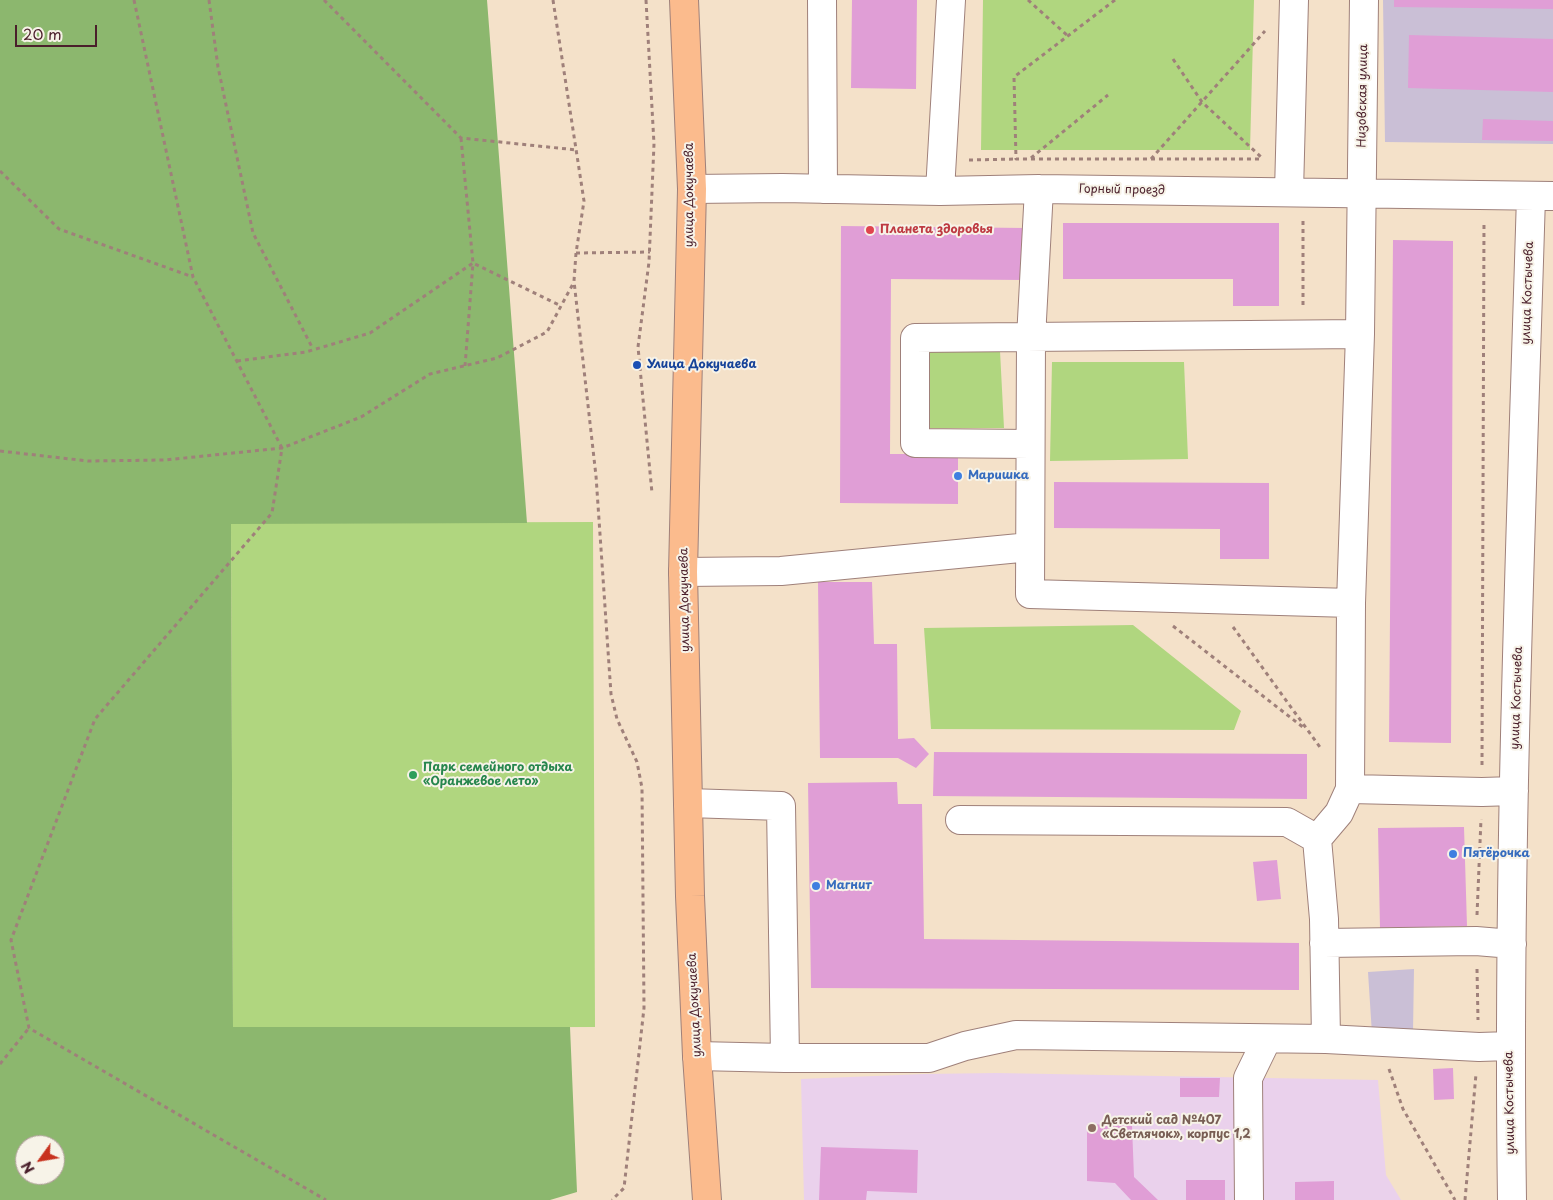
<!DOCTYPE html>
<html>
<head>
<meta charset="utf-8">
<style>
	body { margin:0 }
	#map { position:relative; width:1553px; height:1200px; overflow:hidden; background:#f4e1c9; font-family:"Playpen Sans",sans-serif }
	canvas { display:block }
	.north { position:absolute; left:15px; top:1135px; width:50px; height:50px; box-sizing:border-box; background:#f7f3e8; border:1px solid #b29e9c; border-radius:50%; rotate:238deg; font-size:14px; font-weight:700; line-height:20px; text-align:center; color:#4a1f2b }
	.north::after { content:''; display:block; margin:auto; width:18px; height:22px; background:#c8321e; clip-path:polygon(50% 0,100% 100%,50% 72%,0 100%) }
	.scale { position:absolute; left:15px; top:25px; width:82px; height:22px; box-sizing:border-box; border:2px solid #4a1f2b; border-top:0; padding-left:6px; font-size:15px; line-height:18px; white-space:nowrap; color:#4a1f2b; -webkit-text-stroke:4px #f7f3e8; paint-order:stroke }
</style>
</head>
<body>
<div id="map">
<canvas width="1553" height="1200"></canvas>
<div class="north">N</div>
<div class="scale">20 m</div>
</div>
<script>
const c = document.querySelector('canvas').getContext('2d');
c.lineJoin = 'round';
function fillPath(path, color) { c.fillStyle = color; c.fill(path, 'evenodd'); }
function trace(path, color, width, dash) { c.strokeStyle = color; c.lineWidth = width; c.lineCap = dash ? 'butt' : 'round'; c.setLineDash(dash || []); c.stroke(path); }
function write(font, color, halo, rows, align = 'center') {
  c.font = font + ' "Playpen Sans",sans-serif'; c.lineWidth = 4; c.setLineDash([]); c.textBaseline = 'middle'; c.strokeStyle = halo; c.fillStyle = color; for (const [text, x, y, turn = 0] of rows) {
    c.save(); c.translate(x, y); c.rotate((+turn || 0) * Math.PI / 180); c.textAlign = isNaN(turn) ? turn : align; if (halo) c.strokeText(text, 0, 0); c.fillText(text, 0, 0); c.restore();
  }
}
fillPath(new Path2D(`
	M996,1073L1378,1080L1386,1175L1401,1200H804L801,1079L924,1074Z`), '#ead1ec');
fillPath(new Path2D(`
	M1383,0H1553V144L1385,142Z
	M1414,969L1413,1032L1372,1034L1368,972Z`), '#cabfd6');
fillPath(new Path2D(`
	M983,0H1254L1250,150H981Z
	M924,351H1000L1004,428H926Z
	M1052,362H1184L1188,459L1050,461Z
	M593,522L595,1027L233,1028L231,523Z
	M1133,625L1241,711L1234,730L931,729L924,628Z`), '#b0d67f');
fillPath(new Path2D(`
	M0,0H487L527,523L231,524L233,1027H570L577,1192L550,1200H0ZM25,1145H55V1175H25Z`), '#8cb76e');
fillPath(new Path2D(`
	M852,0H917L916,89L851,88Z
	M1394,0H1553V9L1394,7Z
	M1409,35L1553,39V92L1408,88Z
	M1483,119L1553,121V141L1482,140Z
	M1063,223H1279V306H1233V279H1063Z
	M841,226L1026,228V280L891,279L890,454H958V504L840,503Z
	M1393,240L1453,241L1451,743L1389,742Z
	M1054,482L1269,483V559H1220V529L1054,528Z
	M818,582H872L874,644H897L898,739L914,738L929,754L916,768L898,758H820Z
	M934,752L1307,754V799L933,796Z
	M897,782L898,804H922L924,939L1299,943V990L811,988L808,783Z
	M1464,827L1467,926L1380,928L1378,828Z
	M1277,860L1281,899L1257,901L1253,862Z
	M1453,1068L1454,1099L1434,1100L1433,1069Z
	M1180,1078H1220L1219,1097H1180Z
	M1087,1124L1132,1126L1134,1177L1158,1200H1131L1115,1183L1087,1181Z
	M821,1147L918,1150L917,1193L867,1191L866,1200H819Z
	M1186,1180H1225V1200H1186Z
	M1334,1181V1200H1295V1182Z`), '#e09ed6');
const minor = new Path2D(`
	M822,0L823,189
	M692,189L782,188L940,191L1039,189L1553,196
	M1039,189L1031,338L1030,594L1351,603
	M940,191L951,0
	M1289,192L1294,0
	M1030,444L915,443V338L1360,334
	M683,572L781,571L1030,547
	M1350,789L1482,792L1514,791
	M688,803L781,806L785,1058
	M960,820L1287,822L1317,839
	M1324,943L1476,941L1512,944
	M1326,1039L1324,919L1317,839L1339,813L1350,789L1351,603L1360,334L1364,0
	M697,1056L785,1058H929L965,1046L1016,1035L1326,1039L1479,1047L1510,1046
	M1249,1200L1248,1078L1267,1039
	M1512,1200C1507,865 1521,531 1531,196`);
const major = new Path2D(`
	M684,0L692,189L683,572L690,896L697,1056L707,1200`);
trace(minor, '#9f807a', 30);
trace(major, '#9f807a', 30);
trace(new Path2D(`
	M134,0L193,277L282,448L272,513L95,719L11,940L29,1028L326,1200
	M209,0L218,67L253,233L313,349
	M324,0L461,138L577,150
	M553,0L584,201L576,253L574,281L596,476L611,694L617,719L637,762L642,788L644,1008L624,1188L612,1200
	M646,0L654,144L649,262L638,347L652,493
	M1028,0L1068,36
	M1115,0L1014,77L1016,159H1262
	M1173,59L1202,102L1261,157
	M461,138L473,263L561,306
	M1031,158L1108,95
	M1151,159L1265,31
	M969,160L1016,159
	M0,171L59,229L193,277
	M1303,221V307
	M576,253L650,252
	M237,361L306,352L370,333L473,263
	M465,366L473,263
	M0,451L88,461L165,460L282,448L361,417L430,374L497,358L547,332L574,282
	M1173,626L1304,728
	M1233,627L1322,750
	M1482,765L1484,221
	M1477,915L1481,819
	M1477,969L1478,1020
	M0,1064L29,1028
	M1389,1069L1403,1109L1455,1200
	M1465,1200L1476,1074`), '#9f807a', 3, [4, 4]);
trace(minor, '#fff', 28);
trace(major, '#fbbb8d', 28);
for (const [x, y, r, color] of [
	[870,230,5,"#e0444e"],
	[637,365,5,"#1a4fb4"],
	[958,476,5,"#3f7fe0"],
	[413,775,5,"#2e9e5b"],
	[1453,854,5,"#3f7fe0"],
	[816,886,5,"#3f7fe0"],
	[1092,1128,5,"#8d6e63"]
]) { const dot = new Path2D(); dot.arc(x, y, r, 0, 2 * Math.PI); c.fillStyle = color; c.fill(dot); trace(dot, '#f7f3e8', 2); }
write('12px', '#4a1f2b', '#f7f3e8', [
	["Низовская улица",1363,96,-89],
	["Горный проезд",1122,190,1],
	["улица Докучаева",690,195,-90],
	["улица Костычева",1528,293,-88],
	["улица Докучаева",685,600,-91],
	["улица Костычева",1517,698,-88],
	["улица Докучаева",695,1005,-93],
	["улица Костычева",1510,1103,-91]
]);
write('bold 12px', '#be3a42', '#f7f3e8', [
	["Планета здоровья",880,230]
], 'left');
write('bold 12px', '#164399', '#f7f3e8', [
	["Улица Докучаева",647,365]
], 'left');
write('bold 12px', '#366cbe', '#f7f3e8', [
	["Маришка",968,476],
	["Пятёрочка",1463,854],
	["Магнит",826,886]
], 'left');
write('bold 12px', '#27864d', '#f7f3e8', [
	["Парк семейного отдыха",423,768],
	["«Оранжевое лето»",423,782]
], 'left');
write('bold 12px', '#785e54', '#f7f3e8', [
	["Детский сад №407",1102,1121],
	["«Светлячок», корпус 1,2",1102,1135]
], 'left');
</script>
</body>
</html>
